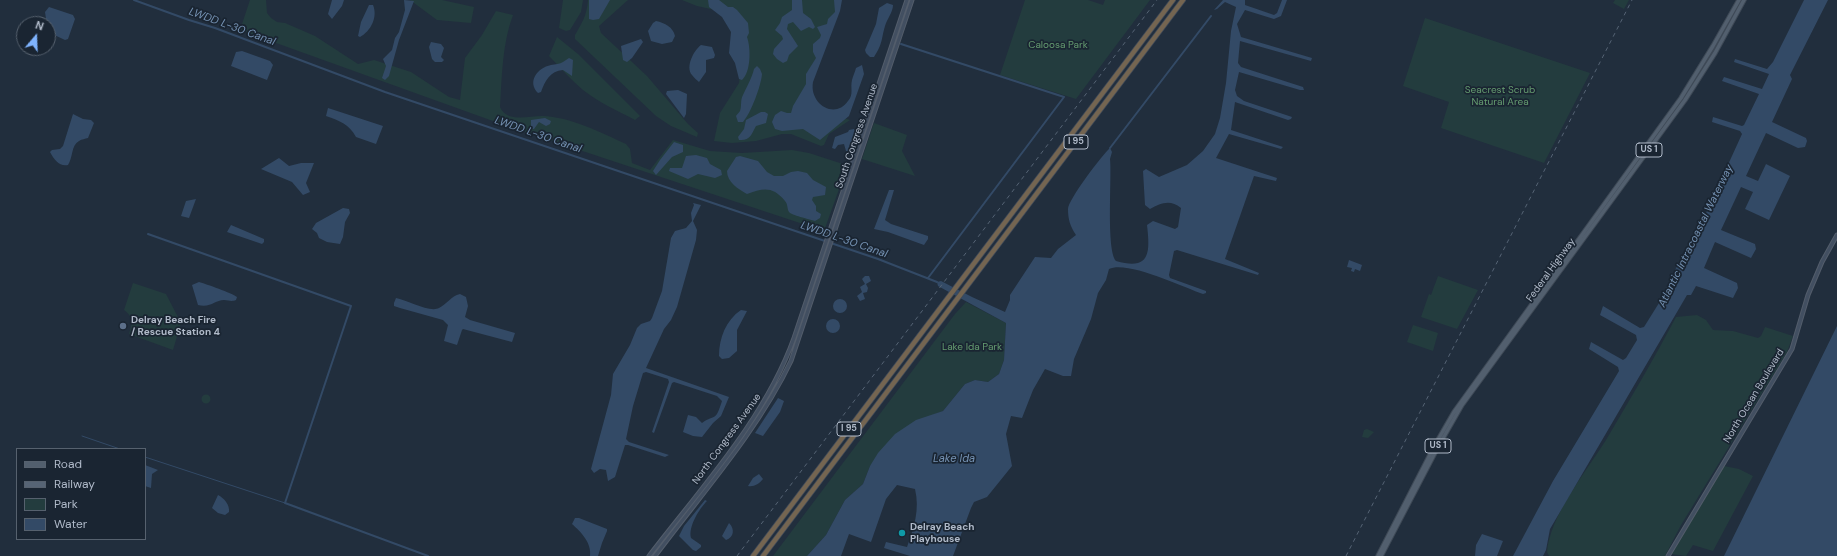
<!DOCTYPE html>
<html>
<head>
<meta charset="utf-8">
<style>
	body { margin:0 }
	#map { position:relative; width:1837px; height:556px; overflow:hidden; background:#212e3d; font-family:"DM Sans",sans-serif }
	canvas { display:block }
	.legend { position:absolute; left:16px; top:448px; width:130px; height:92px; box-sizing:border-box; background:#1a2532; border:1px solid #56616e; margin:0; padding:5px 7px; list-style:none; font-size:12px; color:#b0bac9 }
	.legend li { display:flex; align-items:center; gap:8px; height:20px }
	.legend b { width:20px; border:1px solid #56616e }
	.north { position:absolute; left:16px; top:16px; width:40px; height:40px; box-sizing:border-box; background:#1a2532; border:1px solid #56616e; border-radius:50%; rotate:19deg; font-size:11px; font-weight:700; line-height:16px; text-align:center; color:#b0bac9 }
	.north::after { content:''; display:block; margin:auto; width:14px; height:18px; background:#7fb4ff; clip-path:polygon(50% 0,100% 100%,50% 72%,0 100%) }
</style>
</head>
<body>
<div id="map">
<canvas width="1837" height="556"></canvas>
<ul class="legend">
<li><b style="height:5px;background:#525f6e"></b>Road</li>
<li><b style="height:5px;background:#566475"></b>Railway</li>
<li><b style="height:11px;background:#233c3e"></b>Park</li>
<li><b style="height:11px;background:#334a66"></b>Water</li>
</ul>
<div class="north">N</div>
</div>
<script>
const c = document.querySelector('canvas').getContext('2d');
c.lineJoin = 'round';
function fillPath(path, color) { c.fillStyle = color; c.fill(path, 'evenodd'); }
function trace(path, color, width, dash) { c.strokeStyle = color; c.lineWidth = width; c.lineCap = dash ? 'butt' : 'round'; c.setLineDash(dash || []); c.stroke(path); }
function write(font, color, halo, rows, align = 'center') {
  c.font = font + ' "DM Sans",sans-serif'; c.lineWidth = 3.5; c.setLineDash([]); c.textBaseline = 'middle'; c.strokeStyle = halo; c.fillStyle = color; for (const [text, x, y, turn = 0] of rows) {
    c.save(); c.translate(x, y); c.rotate((+turn || 0) * Math.PI / 180); c.textAlign = isNaN(turn) ? turn : align; if (halo) c.strokeText(text, 0, 0); c.fillText(text, 0, 0); c.restore();
  }
}
fillPath(new Path2D(`
	M250,0H266L267,13L271,18L277,22L285,23L315,36L358,64L374,60L411,72L449,97L460,100L465,58L482,35L496,11L513,15C502,44 502,77 500,107C507,123 528,116 542,116C571,117 600,132 626,144L630,149L632,163L650,170L673,140L710,151L742,153L792,150L809,153L846,165L847,167L824,231L504,125L240,30Z
	M410,0H442L474,7L471,23L437,20Z
	M563,0H583L581,12L570,30L566,31L559,28Z
	M588,0H628L599,26L601,33L647,76L688,124L698,133L697,137L671,126L656,116L575,39V35C582,23 587,15 588,0Z
	M682,0H841L806,98L814,108L850,120L829,134L824,145L821,146L791,134H782L756,141L732,143L714,141L720,113L739,83L744,43L720,11L697,6Z
	M1025,0H1088L1103,5L1105,0H1150L1076,99L1000,75Z
	M1615,0H1629L1624,9L1613,3Z
	M1425,18L1590,73L1544,163L1441,128L1449,102L1403,86Z
	M557,37L578,54L640,116L635,120C618,111 598,102 583,90C571,80 560,67 549,56Z
	M874,123L907,135L902,151L915,176L862,159Z
	M1438,276L1478,290L1457,329L1421,317L1429,294L1431,295Z
	M133,283L166,294L181,323L173,350L129,334C132,324 134,317 124,310Z
	M966,302L1006,323L1004,360L999,374L988,382L975,380L965,384L943,411L933,415L870,466L863,484L845,500L826,535L807,556H773L955,314Z
	M1697,315L1706,320L1713,330L1733,331L1758,338L1761,336L1765,327L1793,336L1787,352L1681,525L1665,556H1549L1547,552C1550,515 1586,472 1606,440C1630,399 1654,359 1676,317Z
	M1413,325L1438,333L1433,351L1407,342Z
	M201.5 399a4.5 4.5 0 1 1 9 0a4.5 4.5 0 1 1-9 0Z
	M1367,429L1374,432L1368,438L1362,437L1364,430Z
	M1724,466L1739,469L1753,476L1713,551L1693,545L1686,556L1671,554Z`), '#233c3e');
fillPath(new Path2D(`
	M332,0H344L342,6L332,19L328,14Z
	M404,0L414,1L399,40L389,76L385,80L382,78L386,66L383,59L392,50L395,38L399,32L405,10Z
	M589,0H610L599,19L593,20L589,19Z
	M708,0H719L728,7H733L737,10L748,23L749,33L747,37C751,48 751,72 742,80L739,79L735,63L729,53L731,32L722,17L709,7Z
	M792,0H802L803,13L811,19L815,27L813,29L809,27L801,31L793,22L788,24L787,29L798,46L789,55L787,61L783,63L777,59L773,54L774,49L783,39L782,36L775,30L780,23L782,17L792,10Z
	M834,0H842L840,11L813,82C809,104 835,120 848,101C854,94 850,88 852,80C853,76 855,72 856,68L862,65L864,74L849,116L820,140L803,129L782,131L775,129L772,122L775,115L781,111L787,113H791L793,106L806,84V74L816,58L813,52V44L820,38L821,35L817,27L827,24L828,19L835,12Z
	M1223,0H1245V5L1274,15L1277,13L1282,0H1287L1281,16L1274,19L1245,10L1237,24L1241,37L1312,58L1311,61L1240,41L1238,63L1241,67L1303,87L1304,90H1300L1239,72L1235,90L1237,96L1244,101L1292,117L1291,119L1288,120L1235,102L1231,130L1283,147L1281,149L1229,134L1216,158L1277,178L1276,181L1254,176L1225,259L1259,273L1258,275L1177,250L1174,251L1169,275L1170,278L1206,291V293L1203,294C1183,287 1127,260 1109,269L1106,280L1098,293L1091,319L1074,359L1071,376H1063L1045,369L1033,390L1022,418L1011,416L1006,434L1012,466L987,497L974,502L971,508L953,556H910L884,548L886,542L907,547C914,527 920,510 915,489L897,485L886,499L871,542L849,534L841,556H807L826,535L845,500L863,484L870,466L878,453L895,434L916,420L943,411L965,384L975,380L988,382L999,374L1004,360L1006,323L938,286L937,282L941,281L972,297L1005,312L1010,300V295L1035,257L1051,258L1058,249L1076,235C1070,226 1068,219 1068,209C1068,200 1102,155 1110,148L1112,152L1110,159C1112,178 1106,249 1116,261C1151,271 1150,252 1147,225L1153,221L1175,229L1178,227L1181,208C1170,199 1161,203 1150,209L1145,205L1143,171L1146,169L1159,177L1187,165L1203,151L1215,134L1220,118L1226,83L1231,31L1236,7L1225,2L1217,9L1214,10Z
	M1804,0H1828L1790,75L1792,79L1772,122L1806,138L1807,141L1805,147L1798,148L1766,133L1746,176L1758,181L1766,164L1790,176L1769,220L1745,209L1753,192L1741,187L1721,230L1755,244L1756,249L1751,258L1715,242L1704,268L1737,283L1738,288L1733,298L1696,286L1691,295H1687L1550,529L1546,550L1543,556H1513L1553,481L1619,371L1618,367L1589,349L1591,342L1623,360L1626,358L1637,340L1636,335L1600,315L1603,306L1640,328L1644,327L1659,303L1680,260L1685,259L1742,134L1740,131L1712,122L1713,117L1742,126L1744,125L1759,94L1722,81L1724,77L1762,89L1769,74L1734,62L1735,59L1767,69L1773,62Z
	M887,3L893,5C893,12 887,19 885,26C881,40 883,43 874,57H870L866,53L865,50L876,24L879,8Z
	M369,5H373C378,17 371,31 360,37L358,36L361,22Z
	M49,7L73,15L75,19L68,39L65,40L48,32L45,12Z
	M656,21C665,23 673,27 675,36L672,42L662,44L651,41L648,31L653,23Z
	M641,39L643,42L632,58L627,62L623,60L621,46Z
	M431,42L441,44L444,48L441,57L444,60L442,62H435L432,59L429,47Z
	M701,45L712,47L715,55L714,58L706,60V72L699,82C697,80 694,78 692,75C685,67 694,50 701,45Z
	M242,51L270,61L273,65L267,80L231,66L236,52Z
	M569,58L573,60L572,76L563,70C550,71 545,81 541,92L538,93C527,82 537,68 551,65C555,64 560,64 563,62C565,61 567,59 569,58Z
	M757,66L760,69L762,74C761,86 751,113 743,122H738L736,116C737,114 739,113 740,111C742,106 740,100 743,95C747,86 752,78 754,69Z
	M678,90L687,94L686,114L684,118L666,94L667,91Z
	M328,108L383,126L376,144L356,137C349,124 340,121 326,116Z
	M761,112H765L768,114L766,123L756,126C751,135 750,141 739,140L738,137L744,129L746,120Z
	M73,114L83,119L91,120L94,123L88,138C85,139 82,139 79,141C71,145 73,158 68,165C60,167 54,160 50,152L52,150L60,149L63,146Z
	M545,118L551,121L550,124L546,126L539,122L534,129H531V120Z
	M854,129L856,134L849,152L846,151L844,144L838,145L835,149L832,148L835,137L848,132L849,130Z
	M674,142L683,145V152L672,157L656,175L653,171L660,160Z
	M696,155L707,158L710,164L721,170L722,175L715,178L698,174L688,179L669,171L670,168H682L686,156Z
	M740,156L758,161L767,172L774,176H783L791,172L798,171L807,173L813,180L826,187L825,195L813,197L812,200L816,206V211L821,214L820,218L815,221C809,219 791,215 789,212C787,209 788,204 785,201C773,186 763,188 747,194C738,189 727,182 727,171L736,157Z
	M279,158L289,166L301,163H314L306,183L310,192L303,195L292,182L261,169Z
	M889,190H894L885,220L891,224L928,236V239L924,245L888,232L874,229Z
	M196,199L189,218L181,216L186,201Z
	M693,203L701,205L693,221L697,230L696,240L677,307L671,320L664,329L646,368L729,397L721,416L713,423L702,437L693,436L683,432L688,415L696,417L702,423C716,413 715,423 722,401L717,396L674,382L672,383L654,433L652,432L669,382L668,379L646,372L643,373L633,406L626,439L629,442L669,455L665,457L628,445H625L615,477L608,481L606,470L600,469L594,473L591,469L611,395L613,374L630,345L637,328L641,324L650,321L652,318L662,291L671,238L675,231L686,228L692,221L691,213L694,205Z
	M343,208L349,209L350,213L345,222L343,237L340,244L327,242L319,238L317,233L312,229L316,223Z
	M231,225L264,239V242L262,244L227,232Z
	M1349,260L1362,265L1360,271L1355,269L1354,272L1351,271L1352,268L1347,267Z
	M865,276H869L871,281L866,284L868,288L867,292L863,293L865,299L860,301L857,296L862,292L860,287L865,284L862,279Z
	M199,282C206,284 232,293 237,297L236,300C231,302 229,300 224,300C215,300 211,308 198,305L192,285Z
	M460,294L466,297L468,306L465,317L470,320L515,333L512,342L463,329L462,330L457,345L444,341L448,325L443,320L400,308L394,306V303L396,298C407,300 430,313 439,308C446,305 451,296 460,294Z
	M833 306a7 7 0 1 1 14 0a7 7 0 1 1-14 0Z
	M741,310L747,311L737,330V351L729,358L722,359L719,356C719,338 726,320 741,310Z
	M826 326a7 7 0 1 1 14 0a7 7 0 1 1-14 0Z
	M1837,326V556H1724Z
	M778,398L784,401L780,412L763,436L755,433Z
	M145,465L158,470L152,474L151,488L145,486Z
	M759,474L763,479C759,484 754,487 748,486L753,478Z
	M218,495C224,498 230,505 229,512L225,515L218,513L212,508Z
	M705,500L707,501C699,509 688,527 691,538L701,545V547L696,551L693,550L679,536L684,526Z
	M575,518H579L607,529V531L602,543L598,556H590C592,543 581,532 572,524Z
	M729,523C735,529 734,537 726,540L722,536Z
	M1482,534L1503,541L1497,556H1475L1476,545Z`), '#334a66');
trace(new Path2D(`
	M82,436L120,449
	M145,457L285,503`), '#334a66', 1);
trace(new Path2D(`
	M134,0L189,20L215,28L385,92L878,259L937,282
	M901,44L1064,97L928,278
	M1110,148L1211,16
	M148,234L351,306L285,503L428,556`), '#334a66', 2);
const secondary = new Path2D(`
	M649,556C701,488 765,419 794,338L907,0
	M655,556C702,493 757,432 791,361L912,0
	M1668,556L1792,349L1808,295L1822,262L1837,235`);
const primary = new Path2D(`
	M1378,556L1435,445L1454,412L1681,98L1713,46L1739,0
	M1381,556L1438,447L1462,405L1685,100L1715,53L1744,0`);
const motorway = new Path2D(`
	M753,556L1173,0
	M763,556L1183,0`);
trace(secondary, '#535d6b', 5);
trace(primary, '#3e4956', 5.5);
trace(motorway, '#404a58', 6);
trace(secondary, '#424f61', 3);
trace(primary, '#525f6e', 3.5);
trace(motorway, '#746551', 4.5);
trace(new Path2D(`
	M737,556L1157,0
	M1346,556L1632,0`), '#566475', 1, [4, 4]);
for (const [x, y, r, color] of [
	[123,326,4,"#5c6f8a"],
	[902,533,4,"#0f9aa8"]
]) { const dot = new Path2D(); dot.arc(x, y, r, 0, 2 * Math.PI); c.fillStyle = color; c.fill(dot); trace(dot, '#1a2532', 1.5); }
for (const [x, y, w] of [
	[1076,142,24],
	[1649,150,26],
	[849,429,24],
	[1438,446,26]
]) { const box = new Path2D(); box.roundRect(x - w / 2, y - 7, w, 14, 3); c.fillStyle = '#1a2532'; c.fill(box); trace(box, '#b0bac9', 1); }
write('bold 9px', '#b0bac9', null, [
	["I 95",1076,142],
	["US 1",1649,150],
	["I 95",849,429],
	["US 1",1438,446]
]);
write('10px', '#659c70', '#1a2532', [
	["Caloosa Park",1058,45],
	["Seacrest Scrub",1500,90],
	["Natural Area",1500,102],
	["Lake Ida Park",972,347]
]);
write('10px', '#b0bac9', '#1a2532', [
	["South Congress Avenue",857,136,-71],
	["Federal Highway",1551,270,-54],
	["North Ocean Boulevard",1754,396,-59],
	["North Congress Avenue",727,439,-54]
]);
write('bold 10px', '#b0bac9', '#1a2532', [
	["Delray Beach Fire",131,320],
	["/ Rescue Station 4",131,332],
	["Delray Beach",910,527],
	["Playhouse",910,539]
], 'left');
write('italic 11px', '#7592b3', '#1a2532', [
	["LWDD L-30 Canal",232,27,20],
	["LWDD L-30 Canal",538,135,19],
	["Atlantic Intracoastal Waterway",1696,236,-64],
	["LWDD L-30 Canal",844,240,19],
	["Lake Ida",954,459]
]);
</script>
</body>
</html>
